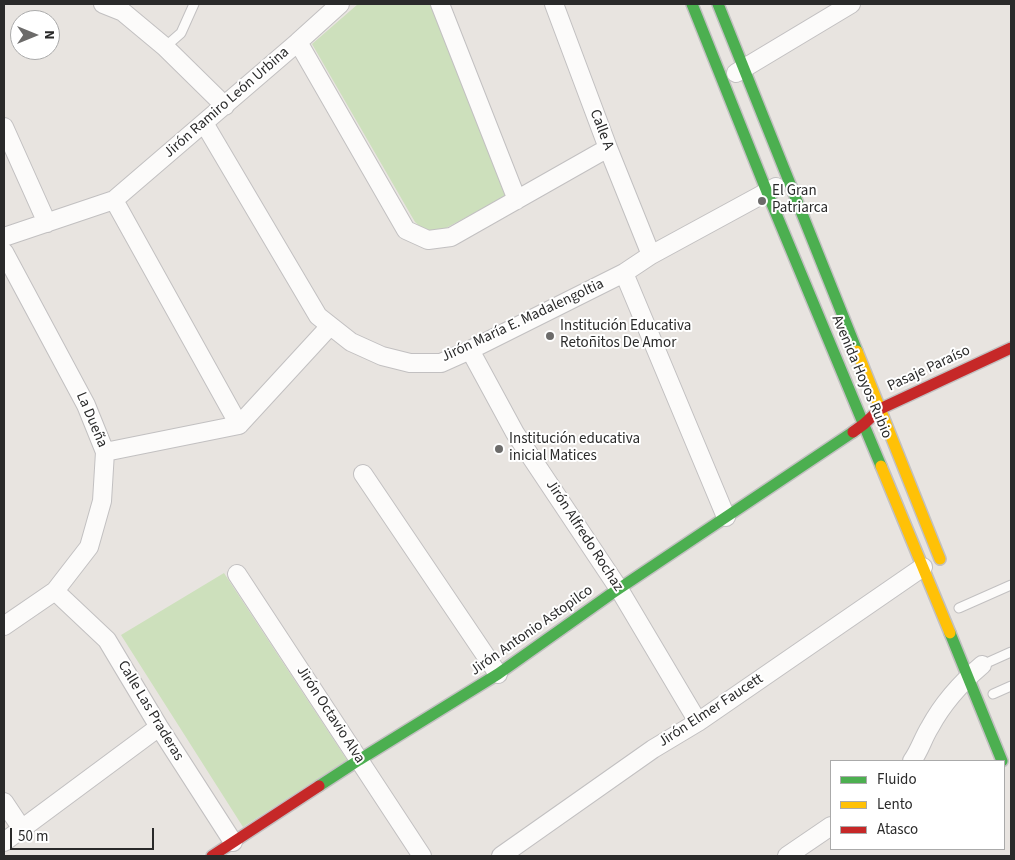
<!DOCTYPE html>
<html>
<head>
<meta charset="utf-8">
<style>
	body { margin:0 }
	#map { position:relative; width:1015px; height:860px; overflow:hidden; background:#e8e4e0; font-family:"Source Sans 3",sans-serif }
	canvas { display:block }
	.frame { position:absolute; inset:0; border:5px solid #2a2a2a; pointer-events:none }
	.legend { position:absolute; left:830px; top:760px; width:175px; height:90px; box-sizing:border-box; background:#fff; border:1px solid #aaa; margin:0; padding:6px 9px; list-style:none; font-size:15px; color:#2a2a2a }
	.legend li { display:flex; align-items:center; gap:10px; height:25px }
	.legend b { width:25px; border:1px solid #aaa }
	.north { position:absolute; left:10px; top:10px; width:50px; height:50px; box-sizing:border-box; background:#fff; border:1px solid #aaa; border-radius:50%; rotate:90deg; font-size:14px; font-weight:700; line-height:20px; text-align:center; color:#2a2a2a }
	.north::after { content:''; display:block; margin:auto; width:18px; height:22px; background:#6c6b6a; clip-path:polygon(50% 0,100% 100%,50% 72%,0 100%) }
	.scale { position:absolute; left:10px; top:828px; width:144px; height:22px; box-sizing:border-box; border:2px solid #2a2a2a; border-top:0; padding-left:6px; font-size:15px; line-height:18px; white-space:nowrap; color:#2a2a2a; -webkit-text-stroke:4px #fff; paint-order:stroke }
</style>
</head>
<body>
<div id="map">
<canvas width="1015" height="860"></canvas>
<div class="frame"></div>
<ul class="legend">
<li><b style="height:6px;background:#4caf50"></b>Fluido</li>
<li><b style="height:6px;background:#ffc107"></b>Lento</li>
<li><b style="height:6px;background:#c62828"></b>Atasco</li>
</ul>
<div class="north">N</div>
<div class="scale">50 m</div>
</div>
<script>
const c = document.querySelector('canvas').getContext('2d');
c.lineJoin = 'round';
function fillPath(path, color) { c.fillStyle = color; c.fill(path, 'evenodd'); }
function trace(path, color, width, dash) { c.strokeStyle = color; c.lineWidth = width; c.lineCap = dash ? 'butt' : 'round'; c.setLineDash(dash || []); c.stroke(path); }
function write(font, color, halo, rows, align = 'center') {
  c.font = font + ' "Source Sans 3",sans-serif'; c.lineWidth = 4; c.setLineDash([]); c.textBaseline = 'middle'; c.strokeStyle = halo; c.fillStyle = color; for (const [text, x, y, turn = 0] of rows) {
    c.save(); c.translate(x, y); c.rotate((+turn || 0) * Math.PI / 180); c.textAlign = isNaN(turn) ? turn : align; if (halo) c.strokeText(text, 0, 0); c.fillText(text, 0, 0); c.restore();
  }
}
fillPath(new Path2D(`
	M358,4H433L506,196L444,229C429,233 426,232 415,222L312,44Z
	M224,573L347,760L243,827L121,635Z`), '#cde0bc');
const lane = new Path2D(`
	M165,47L181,33L194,4
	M959,608L1011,585
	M982,665L1011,652
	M993,694L1011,686`);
const street = new Path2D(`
	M103,4L123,12L165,47L225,106
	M440,4L517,200
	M554,4L608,148L651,255
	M298,42L406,230L428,240L451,237L608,148
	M736,73L851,4
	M204,123L318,316L351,342L382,356L410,363H441L470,350L624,273L651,255L776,187
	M4,127L47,223
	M114,200L239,425
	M4,237L114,200L298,42L340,4
	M4,252L86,405L105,452L102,501L89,547L55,591L4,626
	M624,273L726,517
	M470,350L515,433L619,589L698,722
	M105,452L239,425L330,326
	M363,474L498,674
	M237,574L422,856
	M55,591L107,640L159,727L233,842
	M912,761C920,750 923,738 930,727C943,703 962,682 982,665
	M4,802L22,829
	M4,842L159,727
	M501,856L653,749L698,722L923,567
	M787,856L831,826`);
const fast = new Path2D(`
	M692,4L767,192L881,466
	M718,4L857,351
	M950,633L1002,761
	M319,786L359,760L498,674L611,594L853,432`);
const slow = new Path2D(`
	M857,351L940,559
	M881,466L950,633`);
const jam = new Path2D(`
	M853,432L864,424L880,409L1011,348
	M212,856L319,786`);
trace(lane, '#c2c0c1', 11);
trace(street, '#c2c0c1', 20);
trace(fast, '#c2c0c1', 14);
trace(slow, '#c2c0c1', 14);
trace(jam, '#c2c0c1', 14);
trace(lane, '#fcfbfa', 9);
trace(street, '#fcfbfa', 18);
trace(fast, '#4caf50', 11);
trace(slow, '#ffc107', 11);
trace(jam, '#c62828', 11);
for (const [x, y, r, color] of [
	[762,201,5,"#6c6b6a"],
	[550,336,5,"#6c6b6a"],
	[499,449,5,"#6c6b6a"]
]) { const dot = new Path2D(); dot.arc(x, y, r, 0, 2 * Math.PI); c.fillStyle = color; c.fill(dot); trace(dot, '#fff', 2); }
write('15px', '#2a2a2a', '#fff', [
	["Jirón Ramiro León Urbina",227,103,-41],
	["Calle A",601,130,69],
	["Jirón María E. Madalengoltia",523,321,-25],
	["Pasaje Paraíso",929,369,-25],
	["Avenida Hoyos Rubio",861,377,67],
	["La Dueña",91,420,67],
	["Jirón Alfredo Rochaz",584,536,57],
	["Jirón Antonio Astopilco",532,631,-35],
	["Calle Las Praderas",150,711,59],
	["Jirón Elmer Faucett",711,711,-33],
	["Jirón Octavio Alva",330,715,57]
]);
write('15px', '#2a2a2a', '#fff', [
	["El Gran",772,192],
	["Patriarca",772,209],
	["Institución Educativa",560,327],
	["Retoñitos De Amor",560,344],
	["Institución educativa",509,440],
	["inicial Matices",509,457]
], 'left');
</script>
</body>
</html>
